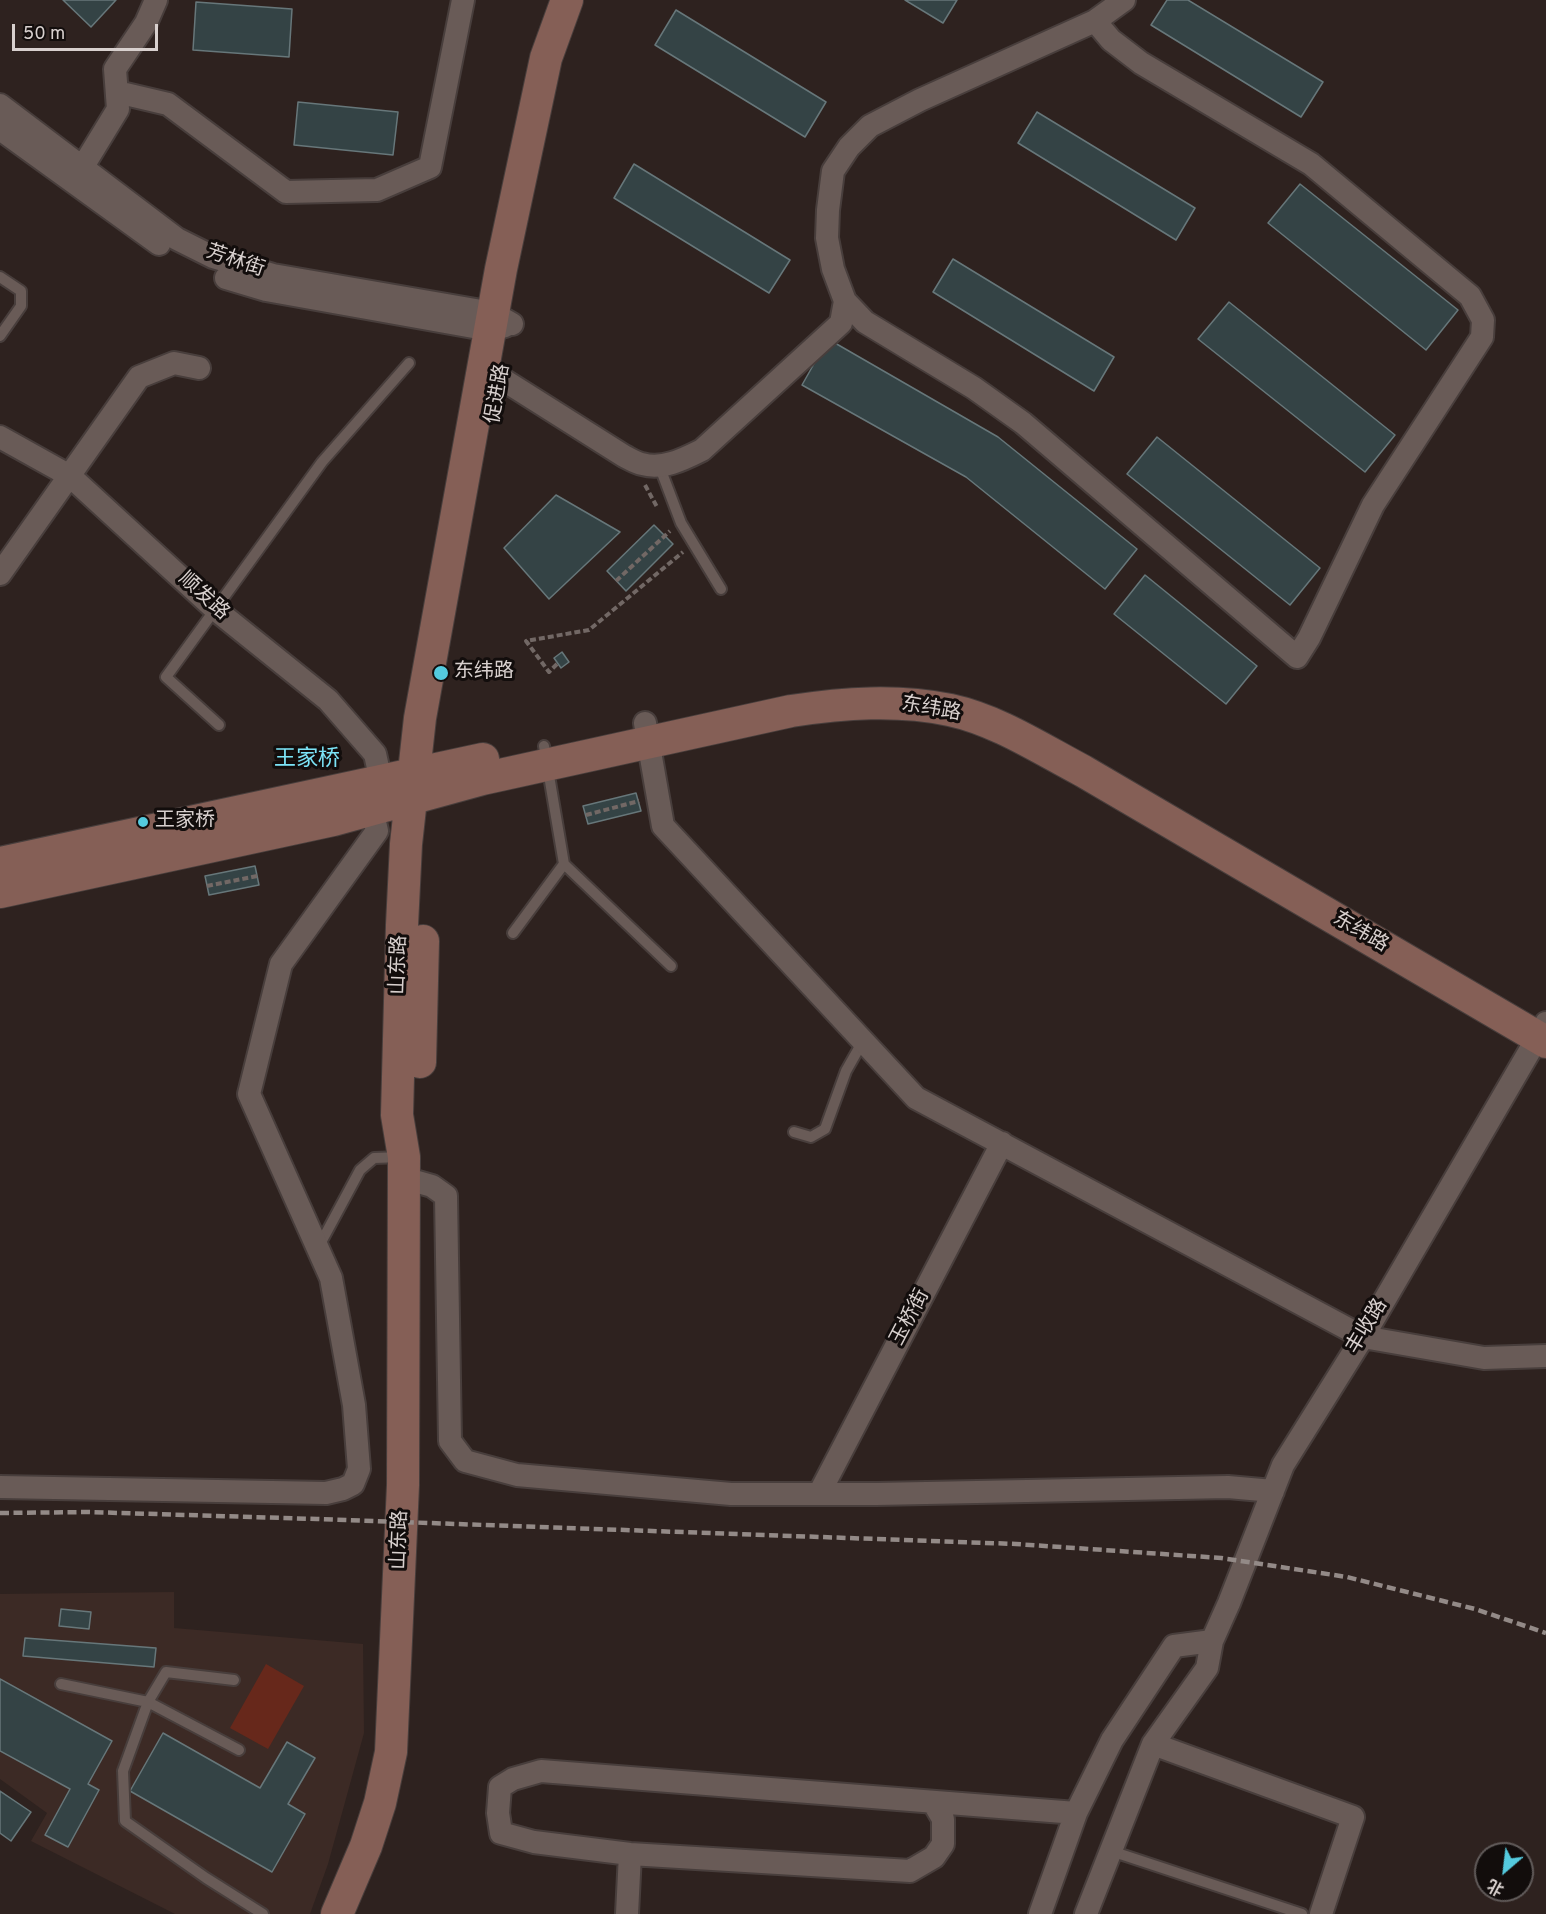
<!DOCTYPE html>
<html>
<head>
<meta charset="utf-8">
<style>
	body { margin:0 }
	#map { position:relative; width:1546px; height:1914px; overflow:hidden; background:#2e221f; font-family:Overpass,"Noto Sans SC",sans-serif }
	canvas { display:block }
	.north { position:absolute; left:1474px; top:1842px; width:60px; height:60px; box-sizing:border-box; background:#120d0c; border:2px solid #615b5a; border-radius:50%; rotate:208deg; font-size:16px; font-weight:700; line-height:24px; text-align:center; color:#d8d0ce }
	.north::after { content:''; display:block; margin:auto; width:21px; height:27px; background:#54cade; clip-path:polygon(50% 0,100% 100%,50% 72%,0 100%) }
	.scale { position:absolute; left:12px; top:24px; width:146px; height:27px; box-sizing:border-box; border:3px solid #d8d0ce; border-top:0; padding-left:8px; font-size:18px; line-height:21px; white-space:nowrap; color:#d8d0ce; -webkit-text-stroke:4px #120d0c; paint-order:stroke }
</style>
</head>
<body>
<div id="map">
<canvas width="1546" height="1914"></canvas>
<div class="north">北</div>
<div class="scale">50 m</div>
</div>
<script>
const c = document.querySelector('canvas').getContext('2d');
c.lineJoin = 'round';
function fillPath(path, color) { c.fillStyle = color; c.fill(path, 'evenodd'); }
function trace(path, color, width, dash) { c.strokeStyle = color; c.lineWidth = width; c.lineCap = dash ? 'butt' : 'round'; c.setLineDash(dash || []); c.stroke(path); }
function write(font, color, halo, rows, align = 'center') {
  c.font = font + ' Overpass,"Noto Sans SC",sans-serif'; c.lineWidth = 6; c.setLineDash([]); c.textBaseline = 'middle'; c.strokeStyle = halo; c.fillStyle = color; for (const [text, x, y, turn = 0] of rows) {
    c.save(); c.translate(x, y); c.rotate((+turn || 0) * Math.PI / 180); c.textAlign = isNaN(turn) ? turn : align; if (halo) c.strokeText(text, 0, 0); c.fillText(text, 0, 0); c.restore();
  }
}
fillPath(new Path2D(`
	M174,1592V1628L363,1644L364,1733L328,1864L310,1914H175L31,1841L47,1813L0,1779V1594Z`), '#3c2a25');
fillPath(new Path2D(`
	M266,1664L304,1686L268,1749L230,1728Z`), '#67281b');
const building = new Path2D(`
	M63,0H116L91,27Z
	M905,0H957L943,23Z
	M1167,0H1188L1323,82L1301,117L1151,25Z
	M196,2L292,9L289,57L193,50Z
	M676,10L826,102L805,137L655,45Z
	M298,102L398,112L393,155L294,145Z
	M1037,112L1195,208L1176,240L1018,143Z
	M634,164L790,260L769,293L614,198Z
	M1300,184L1458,310L1426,350L1268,223Z
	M953,259L1114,357L1094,391L933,292Z
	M1229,302L1395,435L1365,472L1198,339Z
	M828,339L998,437L1137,549L1105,589L966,477L802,385Z
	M1157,437L1320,568L1290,605L1127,474Z
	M556,495L620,532L549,599L504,548Z
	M654,525L673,544L626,591L607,571Z
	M1145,575L1257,666L1226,704L1114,614Z
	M562,652L569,662L561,668L554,658Z
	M636,793L641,811L588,824L583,806Z
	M255,866L259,885L209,895L205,876Z
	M61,1609L91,1612L89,1629L59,1626Z
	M25,1638L156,1648L154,1667L23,1656Z
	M0,1679L112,1741L88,1784L99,1790L68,1847L45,1835L70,1789L0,1751Z
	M163,1733L260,1788L287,1742L315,1758L288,1804L305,1814L272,1872L130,1791Z
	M0,1791L31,1812L11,1841L0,1833Z`);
fillPath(building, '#344345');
trace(building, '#67777a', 1.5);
const service = new Path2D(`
	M0,277L21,291V306L0,336
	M659,465L681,523L721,589
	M219,725L166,677L322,462L409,363
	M544,746L564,864L671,966
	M513,933L564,864
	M794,1132L811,1137L825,1129L846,1071L863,1041
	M318,1248L360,1170L374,1158L401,1157
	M234,1680L166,1672L148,1702L239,1750
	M61,1684L148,1702L123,1771L125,1821L206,1878L263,1914
	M1111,1851L1302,1914`);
const minor = new Path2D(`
	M1095,21L1111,40L1141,63L1311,164L1470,296L1483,320L1482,337L1373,505L1309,638L1297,657L1023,423L974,388L865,322L845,301L833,269L827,238L828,210L833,171L849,147L870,126L920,100L1095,21L1124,0
	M117,92L168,104L286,192L377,190L430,167L463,0
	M0,105L177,239L213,257L273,275L493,313L512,324
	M0,129L159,244
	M82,168L118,109L115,69L146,23L156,0
	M226,278L266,290L490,330L505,326
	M483,367L624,456C630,459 636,463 642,464C663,470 684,459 702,450L841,323L845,301
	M0,437L70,476L216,610L328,700L375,754L381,781
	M0,574L139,377L174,363L199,368
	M645,723L663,826L916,1098L1363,1337L1484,1358L1546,1356
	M404,1178L432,1186L446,1196L450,1441L465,1461L517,1475L731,1494H876L1228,1487L1273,1491
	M0,1487L326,1493L343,1489L353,1484L359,1469L354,1405L331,1278L249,1094L281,964L377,831L372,809
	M819,1494L1002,1143
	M1212,1641L1229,1603L1283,1465L1363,1337L1546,1023
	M1153,1744L1353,1817L1321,1914
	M933,1802L943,1819V1844L934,1857L910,1871L630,1854L534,1842L501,1833L498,1813L500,1787L513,1779L541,1771L1076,1813
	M627,1914L630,1854
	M1040,1914L1076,1813L1112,1740L1174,1646L1212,1641L1207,1668L1153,1744L1086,1914`);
const secondary = new Path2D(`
	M0,863L483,759
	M0,892L333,820L482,779L791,711C844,703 897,699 950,710C997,720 1041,749 1083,771L1546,1042
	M420,1062L423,941
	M337,1914L366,1846L380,1803L391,1752L403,1485L404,1157L397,1115L402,925L406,844L420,718L501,269L546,58L567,0`);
trace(service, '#483e3c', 14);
trace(minor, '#483e3c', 26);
trace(secondary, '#483e3c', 34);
trace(new Path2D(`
	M645,485L657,507
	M616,581L670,531
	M557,664L549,672L526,641L589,630L683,552
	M586,815L639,801
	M207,886L257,876`), '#726865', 4, [6, 3]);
trace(service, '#695b57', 10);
trace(minor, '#695b57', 22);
trace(secondary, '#855f56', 32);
trace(new Path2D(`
	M0,1513L88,1512L317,1519L1016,1544L1221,1558L1347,1577L1475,1609L1546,1633`), '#938a87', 4.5, [9, 4.5]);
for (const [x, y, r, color] of [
	[441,673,8,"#54cade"],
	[143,822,6,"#54cade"]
]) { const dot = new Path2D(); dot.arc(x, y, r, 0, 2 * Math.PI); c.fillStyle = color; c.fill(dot); trace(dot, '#120d0c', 2); }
write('20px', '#d8d0ce', '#120d0c', [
	["芳林街",235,262,19],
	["促进路",499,394,-80],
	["顺发路",203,597,42],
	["东纬路",931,710,10],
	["东纬路",1360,933,30],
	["山东路",400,965,-88],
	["玉桥街",911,1318,-62],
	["丰收路",1368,1327,-59],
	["山东路",401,1540,-88]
]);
write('20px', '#d8d0ce', '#120d0c', [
	["东纬路",454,673],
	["王家桥",155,822]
], 'left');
write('22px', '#7ce4f7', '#120d0c', [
	["王家桥",307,761]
]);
</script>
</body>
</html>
